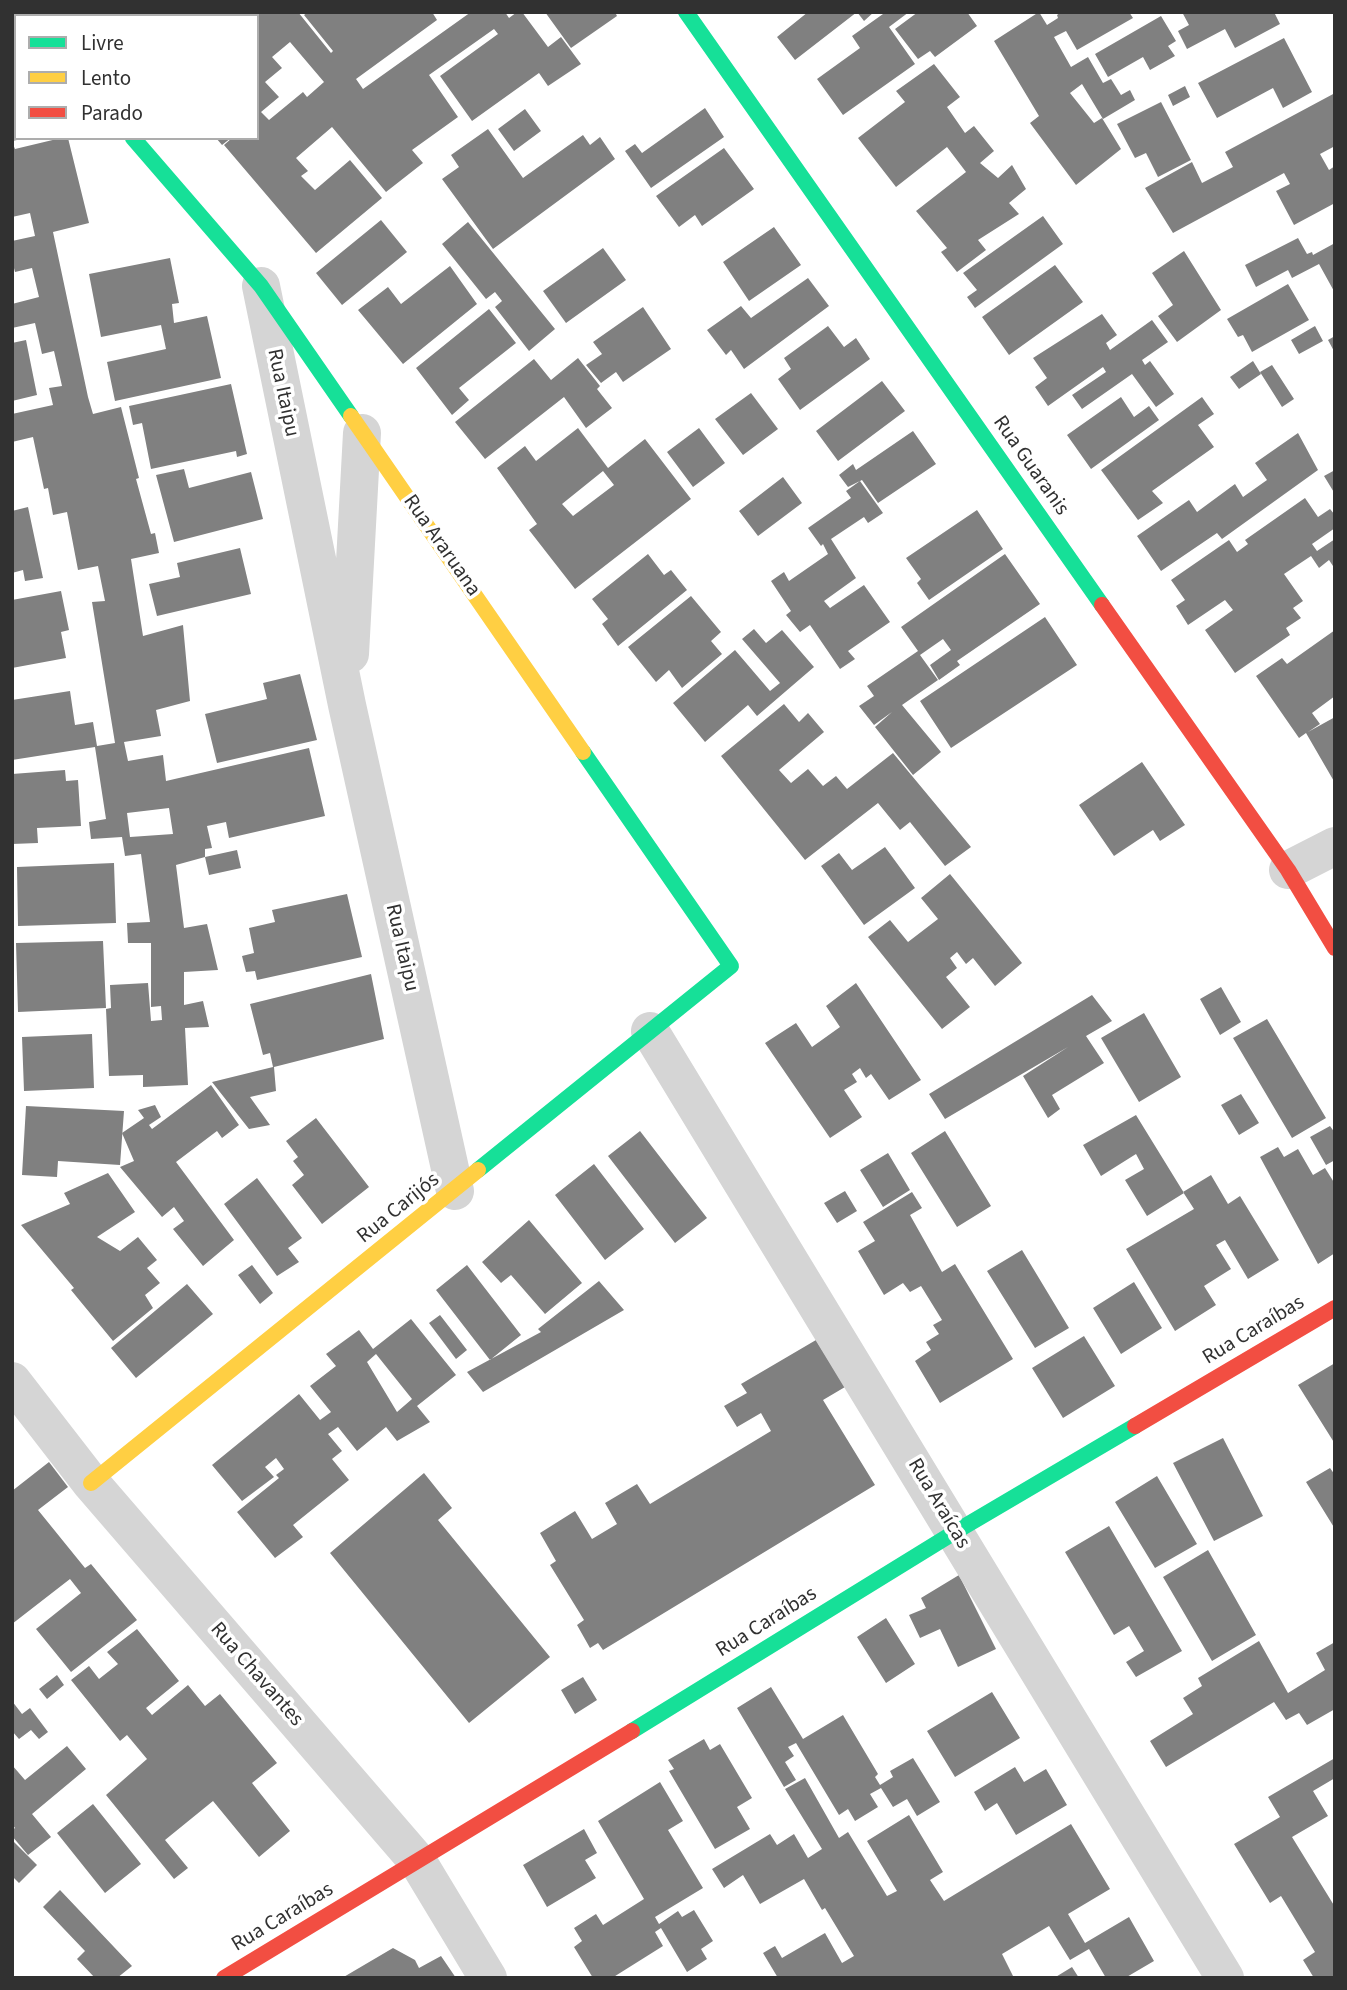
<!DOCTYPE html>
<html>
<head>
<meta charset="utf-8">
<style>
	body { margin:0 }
	#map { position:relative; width:1347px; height:1990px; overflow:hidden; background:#fff; font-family:"Source Sans 3",sans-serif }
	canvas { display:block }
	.frame { position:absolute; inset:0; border:14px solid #313131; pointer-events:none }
	.legend { position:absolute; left:14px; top:14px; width:245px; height:126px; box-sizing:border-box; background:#fff; border:2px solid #adadad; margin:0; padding:9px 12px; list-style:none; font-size:21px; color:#313131 }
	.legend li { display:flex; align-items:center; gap:14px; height:35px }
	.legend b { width:35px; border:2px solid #adadad }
</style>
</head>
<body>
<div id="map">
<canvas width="1347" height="1990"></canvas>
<div class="frame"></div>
<ul class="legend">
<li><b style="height:9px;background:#16e098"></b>Livre</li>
<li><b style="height:9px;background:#ffcf43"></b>Lento</li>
<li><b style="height:9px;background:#f24e42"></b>Parado</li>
</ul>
</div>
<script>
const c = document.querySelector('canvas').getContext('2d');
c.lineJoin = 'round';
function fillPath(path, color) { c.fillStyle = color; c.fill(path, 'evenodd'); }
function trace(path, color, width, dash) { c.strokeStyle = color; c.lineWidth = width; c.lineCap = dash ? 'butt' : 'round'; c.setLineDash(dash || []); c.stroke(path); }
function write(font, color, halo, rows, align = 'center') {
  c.font = font + ' "Source Sans 3",sans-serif'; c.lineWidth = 7; c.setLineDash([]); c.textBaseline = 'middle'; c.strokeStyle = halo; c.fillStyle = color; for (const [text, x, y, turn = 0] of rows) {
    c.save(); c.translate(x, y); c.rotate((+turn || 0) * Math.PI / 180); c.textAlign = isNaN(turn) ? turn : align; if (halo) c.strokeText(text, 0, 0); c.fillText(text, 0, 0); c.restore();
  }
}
fillPath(new Path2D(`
	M209,12H298L331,53L333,51L304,15L308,12H432L437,20L356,79L363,89L471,12H505L509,18L517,12H522L548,47L561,37L581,64L548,86L539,73L472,121L440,76L498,34L494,29L429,75L458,117L412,150L423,163L386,192L332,127L296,158L308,171L301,176L315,190L350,160L382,198L316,253L224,145L232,138H257V16H212ZM290,42L324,82L307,97L303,92L269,120L261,112L279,97L265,82L282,68L272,57Z
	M545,12H615L617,16L571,48Z
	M808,12H874L864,21L857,12L795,60L777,37Z
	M880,12H909L889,27L915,64L843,115L817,79L860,48L852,36L883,14Z
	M918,12H967L977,26L935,57L930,51L918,59L895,29Z
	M1039,12L1047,25L1058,18L1057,15L1061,12H1129L1133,18L1077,50L1066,31L1054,37L1071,67L1088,57L1103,83L1111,79L1121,95L1130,90L1135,100L1103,119L1082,84L1070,93L1094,123L1102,118L1121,149L1076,185L1030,123L1039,116L994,41Z
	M1182,12H1274L1280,24L1235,48L1225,29L1187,49L1178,31L1189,25Z
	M1161,16L1176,41L1168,46L1175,56L1150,70L1143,57L1108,77L1095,54Z
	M1284,38L1312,92L1283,108L1273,88L1217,118L1198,83Z
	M934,64L960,97L947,107L965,133L974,126L994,151L980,163L998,178L1012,165L1026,189L1009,203L1019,214L978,240L986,250L957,272L941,252L947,248L916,211L966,172L947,147L896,187L858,138L905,102L896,91Z
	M16,74V138L22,139L12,141V75Z
	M1185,86L1190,97L1173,106L1168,95Z
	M1335,93V146L1320,154L1329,170L1335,166V203L1294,225L1276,191L1290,184L1284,173L1173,233L1145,188L1192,162L1202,183L1233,167L1225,152Z
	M1161,102L1191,160L1158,177L1146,153L1135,158L1117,124Z
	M705,108L724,137L651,188L625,151L635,144L642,153Z
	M525,109L541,131L514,151L498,129Z
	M488,129L523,178L583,135L590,145L600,137L615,159L493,249L442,179L459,167L451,155Z
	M61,138H68L89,223L53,232L88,397L93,414L121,407L139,478L136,479L151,534L155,533L159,553L131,559L143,636L183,625L190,701L156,710L161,736L124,742L128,761L163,755L166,781L309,748L325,816L229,838L226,822L207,826L212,848L205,849V857L237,850L241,868L209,875L205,857L176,865L184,928L207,924L218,970L184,972V1005L203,1001L209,1027L185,1028L188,1085L143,1087V1075L109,1076L106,1009L111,1008L110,985L148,983L151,1021L162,1020L161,1006L151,1007V943H128L127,923L150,922L141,854L125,856L122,837L91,839L89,822L106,819L95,747L12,760V700L70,691L75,725L93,722L97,746L115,743L92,602L105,601L98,566L78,570L67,512L53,515L48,488L44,489L33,437L12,442V414L53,405L49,388L62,386L54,351L42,354L35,323L12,328V304L39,297L32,268L15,272L12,260V241L35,236L30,213L12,217V142L15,149ZM169,808L173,834L130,837L127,813Z
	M216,138H231L222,145Z
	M724,148L754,189L702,226L695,215L679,227L656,196Z
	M1043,216L1063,244L975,308L967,297L977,290L963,273Z
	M381,220L407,252L342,305L316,273Z
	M468,222L555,329L529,351L495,307L502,301L495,292L486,299L442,244Z
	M774,227L801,265L749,301L723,262Z
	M1298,238L1307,254L1312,252L1313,255L1335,243V293L1319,264L1292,278L1288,270L1256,287L1245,265Z
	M603,248L626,280L566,323L543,291Z
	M1184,251L1221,310L1177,342L1158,316L1173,305L1152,273Z
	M170,258L179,303L172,304L174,323L207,316L221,378L115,401L107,362L166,349L161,325L101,337L89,274Z
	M1055,265L1083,302L1009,355L982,317Z
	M450,266L477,304L403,364L358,310L388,287L401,304Z
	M808,278L829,306L744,369L731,350L726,355L707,330L741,306L751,318Z
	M1288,284L1309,320L1252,352L1243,335L1238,337L1227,319Z
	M643,307L671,349L623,382L616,372L601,383L586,365L602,354L593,342Z
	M489,309L516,343L459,388L469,400L452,415L416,368Z
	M1102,314L1117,335L1106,343L1110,350L1152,320L1168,342L1142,360L1145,365L1150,361L1174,394L1156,407L1132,374L1082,409L1072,395L1106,372L1103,367L1048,406L1035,387L1047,378L1033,358Z
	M828,326L844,347L856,338L870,359L800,410L778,379L791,369L784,358Z
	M1315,326L1323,341L1299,354L1291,340Z
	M1335,336V353L1328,340Z
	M26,340L37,395L12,401V343Z
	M578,358L600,386L597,389L612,408L586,428L564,397L485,459L455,422L534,359L551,380Z
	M1253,361L1261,374L1239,389L1230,377Z
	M1272,365L1294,399L1282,407L1260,372Z
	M882,381L905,411L838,461L816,431Z
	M231,384L247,454L237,457L236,451L151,469L142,423L133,425L129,406Z
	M751,393L778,429L743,455L715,419Z
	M1121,397L1134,417L1149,406L1159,420L1091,469L1067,435Z
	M1202,397L1214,414L1198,425L1214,447L1152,491L1163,503L1138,520L1101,470Z
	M578,428L608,468L645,439L691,499L575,589L529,530L537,524L497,468L525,446L536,461ZM603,471L614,485L573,516L562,504Z
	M699,428L725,463L693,487L667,452Z
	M913,431L936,464L878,503L862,480L848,487L839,475L853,464L856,470Z
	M1298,433L1318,470L1222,539L1217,533L1161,571L1137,536L1189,500L1197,512L1235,484L1243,497L1267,480L1255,463Z
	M184,469L189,488L251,472L263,519L174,542L156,475Z
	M1335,470V494L1324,476Z
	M783,477L802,503L758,536L739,511Z
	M860,481L883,513L868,523L864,517L831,539L856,578L824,601L830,608L864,585L890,622L848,651L855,659L840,669L810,625L800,632L786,615L791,611L771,581L784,572L789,581L828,554L823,544L821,546L808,528L851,498L846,491Z
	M1305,498L1318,517L1330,509L1335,515V528L1312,544L1317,551L1335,539V569L1329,560L1319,568L1311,556L1284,574L1303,601L1293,608L1301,618L1286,628L1290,635L1235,673L1205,630L1233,610L1225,600L1188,625L1176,606L1185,600L1171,580L1229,540L1237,552L1248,544L1245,540Z
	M28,507L43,578L25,581L23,570L12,573V511Z
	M977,510L1003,549L929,600L917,583L921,579L906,558Z
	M240,548L251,594L157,616L149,584L180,577L177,563Z
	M648,554L664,575L671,570L687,590L618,646L602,624L608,619L592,599Z
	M1005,554L1040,604L957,661L960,665L939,680L930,665L951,650L943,639L920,655L938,680L902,705L941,752L913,775L875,727L892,712L874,725L859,706L874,696L867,686L918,651L901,627Z
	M61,591L69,630L61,632L66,658L12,668V600Z
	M691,596L721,632L711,641L722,654L682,688L669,670L656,682L628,647Z
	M1045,617L1077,665L951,748L920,701Z
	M754,629L766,643L782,630L814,667L757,716L748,705L705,742L673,703L735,650L770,691L780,683L742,639Z
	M1335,630V696L1312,713L1320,724L1308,732L1335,717V783L1306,733L1299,738L1256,676L1282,658L1287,664Z
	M300,674L317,740L217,763L205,714L267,699L263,683Z
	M784,704L799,722L808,713L824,732L779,770L791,783L808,769L823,786L836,776L847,789L893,753L971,847L945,866L910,822L900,830L878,803L805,860L721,756Z
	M1142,762L1185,825L1160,841L1153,830L1114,856L1079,805Z
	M65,770L66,781L78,780L81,826L37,828L38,843L12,844V774Z
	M885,847L915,888L864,925L821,866L839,853L852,870Z
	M114,863L116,923L18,926L17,867Z
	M950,874L1022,963L995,986L973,958L966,964L957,952L950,958L957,968L946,977L970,1007L942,1029L868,937L890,920L908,942L938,919L921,898Z
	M347,894L362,957L257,980L255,971L246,972L242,956L254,953L249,928L275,922L272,910Z
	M103,941L106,1008L18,1012L16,943Z
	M371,974L384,1039L274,1067L276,1091L250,1097L270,1125L249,1129L212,1082L273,1067L270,1053L263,1055L250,1004Z
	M856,983L921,1080L889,1100L871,1074L866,1078L860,1068L852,1074L857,1082L844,1090L862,1117L830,1138L765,1043L796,1023L812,1047L840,1027L826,1006Z
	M1221,987L1241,1022L1220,1035L1200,999Z
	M1092,995L1112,1021L1086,1036L1104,1063L1052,1095L1060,1109L1048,1118L1023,1076L1068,1047L945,1119L929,1094Z
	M1144,1013L1181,1077L1139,1102L1101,1038Z
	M1267,1019L1326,1118L1292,1138L1233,1038Z
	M92,1034L94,1088L24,1091L22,1037Z
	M211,1085L239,1125L222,1138L217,1131L176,1162L234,1240L203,1266L173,1229L184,1221L174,1207L162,1217L120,1167L134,1161L122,1133L144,1118L138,1110L155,1105L161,1117L149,1125L152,1129Z
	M1241,1094L1259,1123L1239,1135L1221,1105Z
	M26,1106L124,1111L120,1165L58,1161L57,1177L22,1175Z
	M1136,1115L1184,1193L1147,1216L1125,1180L1144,1169L1136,1154L1101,1176L1083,1145Z
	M316,1118L369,1187L322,1224L292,1185L304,1175L293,1161L298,1157L286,1141Z
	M1330,1126L1335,1133V1160L1326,1165L1310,1137Z
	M640,1131L707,1218L675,1243L608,1156Z
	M945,1131L991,1206L957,1227L911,1153Z
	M1278,1147L1284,1157L1298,1149L1313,1175L1325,1168L1335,1184V1253L1318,1264L1260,1157Z
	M888,1153L910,1190L883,1207L860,1170Z
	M594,1164L644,1229L605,1260L555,1195Z
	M108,1173L135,1212L97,1237L120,1251L138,1237L157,1260L147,1268L160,1283L145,1295L153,1308L113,1341L71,1290L74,1288L21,1225L70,1204L64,1193Z
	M1211,1175L1228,1204L1240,1196L1279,1260L1248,1279L1225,1240L1216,1245L1231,1269L1204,1286L1216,1305L1175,1331L1126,1249L1194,1209L1183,1192Z
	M257,1178L302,1238L288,1248L299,1262L277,1276L224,1204Z
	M845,1191L857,1211L837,1223L824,1203Z
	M912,1192L922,1208L910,1215L942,1272L955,1264L1013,1359L940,1403L915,1361L931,1350L926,1342L939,1334L933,1325L942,1320L921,1286L910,1292L903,1283L884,1295L858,1251L875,1241L863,1222Z
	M529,1220L582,1283L545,1314L511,1275L501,1283L482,1262Z
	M1022,1250L1069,1328L1035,1348L987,1271Z
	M252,1265L273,1293L260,1304L238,1275Z
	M467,1265L521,1335L490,1360L436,1290Z
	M599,1281L624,1310L483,1392L467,1372L541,1332L538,1329Z
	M1134,1282L1162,1328L1121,1354L1093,1308Z
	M187,1284L213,1314L136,1378L111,1348Z
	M440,1315L467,1350L456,1359L429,1323Z
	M411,1319L456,1375L417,1406L430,1422L397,1441L386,1427L357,1451L338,1427L328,1434L342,1451L332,1459L349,1480L293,1525L303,1537L275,1558L237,1512L279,1478L276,1475L284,1469L276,1458L265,1467L274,1477L242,1501L212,1465L299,1394L320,1420L331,1412L310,1386L336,1366L326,1354L359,1330L373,1349ZM376,1354L412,1399L397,1412L367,1362Z
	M1084,1336L1115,1386L1063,1418L1032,1368Z
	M816,1340L845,1387L823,1400L875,1485L603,1650L598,1643L590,1648L577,1625L584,1620L550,1565L556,1561L540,1533L575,1511L592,1539L617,1524L605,1503L637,1484L650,1504L771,1431L761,1413L737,1427L724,1406L747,1393L741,1384Z
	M1335,1363V1444L1298,1385Z
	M1223,1438L1263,1516L1214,1541L1173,1463Z
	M49,1462L68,1487L38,1510L85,1568L91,1564L137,1620L71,1672L36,1629L81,1593L70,1579L12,1624V1491Z
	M1330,1468L1335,1475V1529L1306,1482Z
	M424,1473L452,1508L438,1520L550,1657L469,1723L330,1553Z
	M1157,1476L1197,1544L1155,1568L1115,1502Z
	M1109,1526L1182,1651L1136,1677L1126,1662L1144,1651L1129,1626L1114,1635L1065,1552Z
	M1208,1550L1256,1635L1212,1661L1163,1577Z
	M959,1575L996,1649L958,1667L940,1629L920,1638L909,1615L926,1608L921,1598Z
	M886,1618L915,1664L886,1683L857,1637Z
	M137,1629L179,1681L146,1708L152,1715L188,1685L205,1706L220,1694L277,1763L252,1783L290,1831L259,1857L213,1801L165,1840L188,1868L174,1879L106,1795L147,1759L127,1735L120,1741L71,1680L89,1666L99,1679L118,1664L107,1652Z
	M1259,1641L1288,1693L1325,1670L1316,1653L1335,1642V1709L1307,1725L1299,1713L1286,1720L1274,1702L1166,1767L1150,1741L1193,1714L1183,1698L1202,1686L1198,1678Z
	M57,1675L64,1685L47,1699L39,1689Z
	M583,1677L597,1700L575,1714L561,1690Z
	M771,1687L803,1739L843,1715L878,1774L875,1777L880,1785L893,1777L890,1771L913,1758L940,1802L917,1816L907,1799L893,1807L881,1788L870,1794L878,1807L855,1821L848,1809L839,1815L796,1743L788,1747L794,1756L785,1762L796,1780L784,1787L737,1708Z
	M992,1692L1020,1738L955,1777L927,1731Z
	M12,1701L22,1714L30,1708L48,1732L39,1739L31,1730L19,1739L12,1731Z
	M704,1739L710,1750L720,1744L752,1798L737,1807L750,1829L715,1849L669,1771L674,1769L668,1760Z
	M67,1746L86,1769L32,1814L51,1837L28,1855L12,1836V1830L15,1828L12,1824V1765L25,1780Z
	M1335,1758V1778L1313,1791L1328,1816L1292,1837L1335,1907V1978H1314L1303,1960L1315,1952L1281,1896L1270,1903L1234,1844L1280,1817L1268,1797Z
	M1015,1767L1024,1782L1046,1769L1067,1805L1016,1835L997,1803L985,1811L974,1792Z
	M805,1778L839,1838L848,1832L887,1896L897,1891L867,1841L909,1815L943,1872L930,1880L944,1901L1071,1824L1110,1889L1068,1914L1085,1943L1129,1917L1154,1961L1125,1978H1106L1089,1949L1070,1960L1049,1926L1002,1954L1014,1978H778L763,1953L775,1946L782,1958L825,1933L842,1963L854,1956L825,1908L822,1910L804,1879L760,1904L743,1875L724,1888L712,1869L770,1834L777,1845L794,1834L808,1858L822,1849L785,1789Z
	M660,1782L683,1821L668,1830L703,1888L655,1917L659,1924L678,1911L682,1917L694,1910L713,1941L701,1949L707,1959L687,1972L661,1928L655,1932L663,1946L612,1978H593L574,1947L582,1941L574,1928L596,1914L603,1925L644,1899L598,1821Z
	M93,1804L141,1864L105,1893L57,1833Z
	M584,1829L597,1853L585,1860L596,1878L547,1907L523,1865Z
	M12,1840L37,1865L19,1883L12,1876Z
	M60,1890L132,1966L117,1978H95L77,1959L85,1951L43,1907Z
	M393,1948L415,1960L419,1968L441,1956L456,1978H342Z
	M1072,1967L1079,1978H1054Z`), '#808080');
trace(new Path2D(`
	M24,12L27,16
	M261,286L347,705L455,1191
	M350,654L362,433
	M1288,870L1335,846
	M650,1031L1225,1978
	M12,1381L91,1483L418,1862L488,1978`), '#d5d5d5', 38);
trace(new Path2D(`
	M686,12L1102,605
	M133,138L261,286L351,416
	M478,1170L731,966L583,752
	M632,1731L955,1532L1135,1426`), '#16e098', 16);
trace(new Path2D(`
	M351,416L583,752
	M91,1483L478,1170`), '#ffcf43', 16);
trace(new Path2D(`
	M1102,605L1288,870L1335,948
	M1135,1426L1335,1308
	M224,1978L632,1731`), '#f24e42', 16);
write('21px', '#313131', '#fff', [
	["Rua Itaipu",282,393,78],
	["Rua Guaranis",1030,466,55],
	["Rua Araruana",441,546,55],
	["Rua Itaipu",401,948,77],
	["Rua Carijós",399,1209,-39],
	["Rua Caraíbas",1254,1331,-31],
	["Rua Araícas",938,1504,59],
	["Rua Caraíbas",767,1623,-32],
	["Rua Chavantes",256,1675,49],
	["Rua Caraíbas",283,1918,-31]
]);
</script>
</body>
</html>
